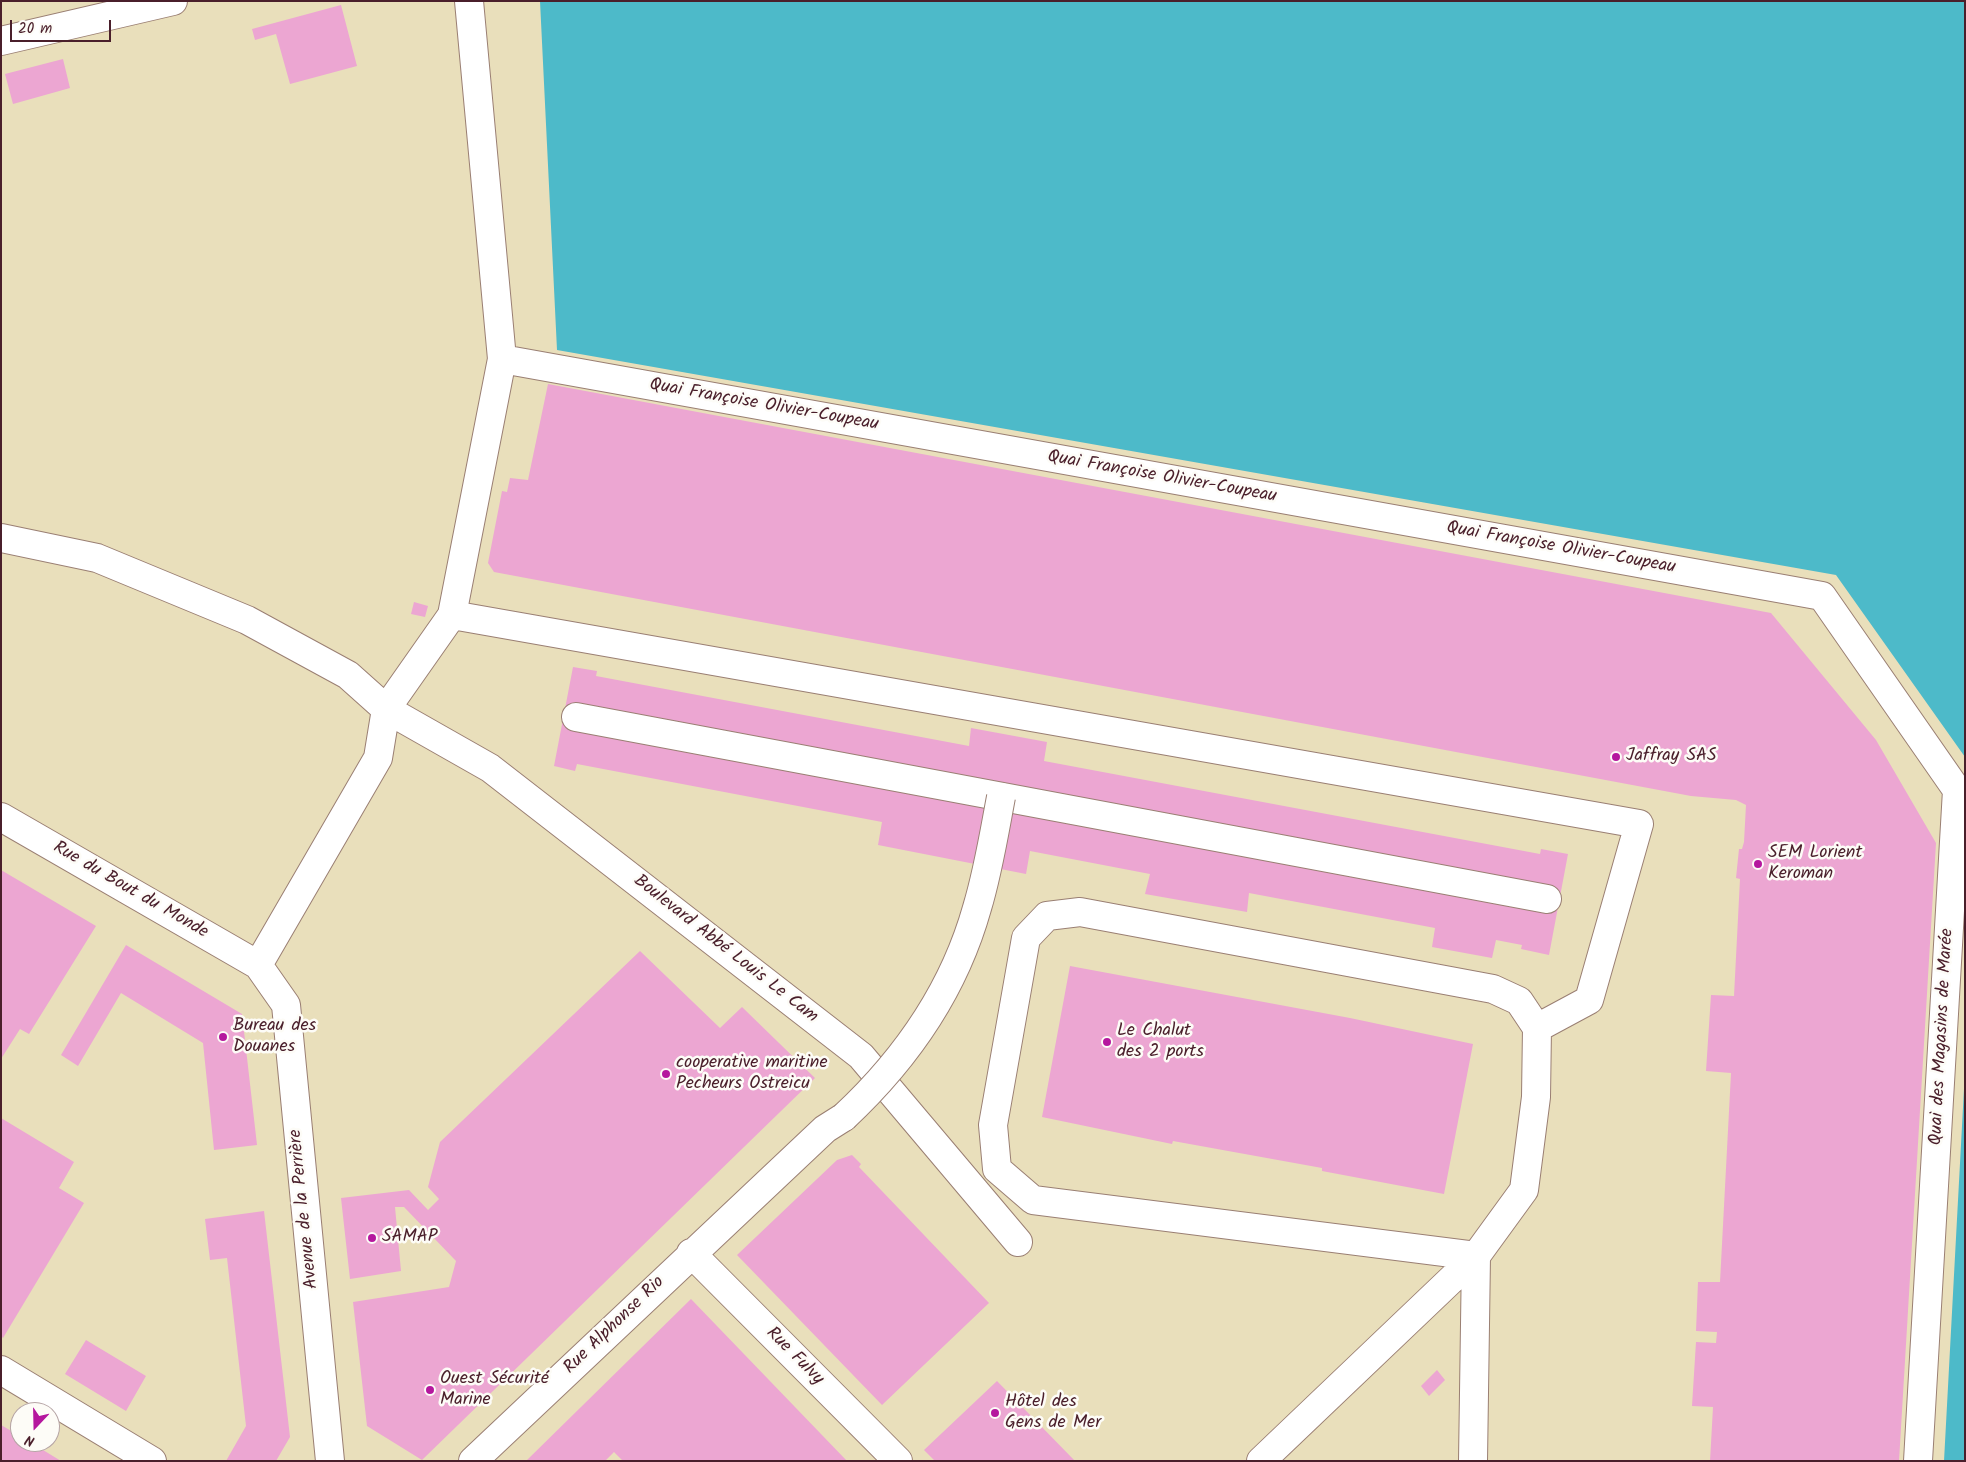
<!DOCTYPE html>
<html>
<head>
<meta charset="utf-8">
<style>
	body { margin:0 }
	#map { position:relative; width:1966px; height:1462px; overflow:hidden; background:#e9dfbb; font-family:Kalam,sans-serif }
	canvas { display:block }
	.frame { position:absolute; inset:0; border:2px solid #4a1f2b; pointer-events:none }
	.north { position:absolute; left:10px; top:1402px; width:50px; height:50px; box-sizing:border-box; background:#fdfcf7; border:1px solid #b5a4a5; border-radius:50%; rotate:201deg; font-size:14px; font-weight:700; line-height:20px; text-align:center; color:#4a1f2b }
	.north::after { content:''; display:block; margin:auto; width:18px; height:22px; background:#b5179e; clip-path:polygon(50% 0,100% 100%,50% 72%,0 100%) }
	.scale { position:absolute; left:10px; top:20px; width:101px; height:22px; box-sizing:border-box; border:2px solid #4a1f2b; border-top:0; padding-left:6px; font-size:15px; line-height:18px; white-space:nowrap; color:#4a1f2b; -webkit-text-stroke:4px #fdfcf7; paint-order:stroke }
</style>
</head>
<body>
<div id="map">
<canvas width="1966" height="1462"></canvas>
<div class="frame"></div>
<div class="north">N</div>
<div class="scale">20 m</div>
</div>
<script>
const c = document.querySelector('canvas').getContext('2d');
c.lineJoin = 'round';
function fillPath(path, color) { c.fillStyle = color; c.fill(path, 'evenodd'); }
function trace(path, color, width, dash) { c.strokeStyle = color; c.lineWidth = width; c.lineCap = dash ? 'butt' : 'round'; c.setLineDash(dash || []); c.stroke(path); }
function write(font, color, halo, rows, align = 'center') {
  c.font = font + ' Kalam,sans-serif'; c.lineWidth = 5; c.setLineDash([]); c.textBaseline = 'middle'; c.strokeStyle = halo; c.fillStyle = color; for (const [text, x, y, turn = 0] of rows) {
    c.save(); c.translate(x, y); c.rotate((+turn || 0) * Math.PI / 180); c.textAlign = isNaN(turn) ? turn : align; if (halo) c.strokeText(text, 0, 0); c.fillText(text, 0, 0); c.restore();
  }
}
fillPath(new Path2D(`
	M540,1H1965V757L1836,575L557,350Z
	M1965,1070V1461H1944Z`), '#4dbac9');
fillPath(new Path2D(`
	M341,5L357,66L290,84L276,34L255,40L252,29Z
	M63,59L70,88L13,104L5,74Z
	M548,384L1771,613L1876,740L1936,843L1899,1461H1710L1713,1407L1692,1406L1696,1342L1716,1343L1717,1332L1696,1331L1698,1282H1720L1731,1073L1706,1071L1711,995L1734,996L1740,879L1736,878L1739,849H1742L1744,842L1746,805L1736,800L1691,796L494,572L488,563L502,491L507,492L510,478L528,480Z
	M414,602L428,606L425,617L411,614Z
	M573,667L597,671L596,676L969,746L971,728L1047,742L1044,761L1540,854L1541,849L1568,854L1549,955L1521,949L1522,945L1496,940L1492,958L1432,947L1435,928L1249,893L1247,912L1145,894L1150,874L1030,851L1026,874L878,845L882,822L577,764L575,771L554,766Z
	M1,870L96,926L29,1034L20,1029L1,1059Z
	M126,945L242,1014L257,1145L214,1150L203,1043L121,993L78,1066L61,1055Z
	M640,951L720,1028L742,1007L815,1078L422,1460L367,1426L353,1302L449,1287L456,1261L404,1207H395L401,1271L350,1279L341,1198L409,1190L428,1210L439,1199L428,1187L440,1142Z
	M1070,966L1350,1018L1473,1044L1444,1194L1322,1171V1168L1173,1141L1172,1144L1042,1117Z
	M1,1118L74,1162L59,1188L84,1203L3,1338L1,1336Z
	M852,1155L861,1164L859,1167L989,1303L882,1405L737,1255L837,1160Z
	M264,1211L290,1437L276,1461H226L246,1426L227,1258L210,1260L205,1219Z
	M691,1299L847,1461H623L614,1452L605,1461H526Z
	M86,1340L146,1376L126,1411L65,1374Z
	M1437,1370L1445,1380L1429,1396L1421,1386Z
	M997,1381L1075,1461H935L924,1450Z
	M1,1425L20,1436V1442H30L61,1461H1Z`), '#eca6d2');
const minor = new Path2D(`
	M469,1L502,359L452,615L386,709L490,768L861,1056L1018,1242
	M1,41L173,1
	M502,359L1822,596L1957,790L1918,1461
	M1,538L97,558L247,620L348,675L386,709L378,758L258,965
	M452,615L1639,824L1589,1000L1537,1028
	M576,717L1547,899
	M1,817L258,965L286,1005L330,1461
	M691,1253L898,1461
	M1,1370L152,1461
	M473,1461L825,1129L844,1117
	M1261,1461L1476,1256L1524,1190L1536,1097L1537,1028L1519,1001L1493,989L1080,912L1047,916L1026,938L993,1125L997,1169L1033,1200L1476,1256
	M1473,1461L1476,1256`);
trace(minor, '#9a7f73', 30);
trace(minor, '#fff', 28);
const minorBridge = new Path2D(`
	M844,1117C905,1060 954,990 977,908C988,872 994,834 1001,797`);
trace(minorBridge, '#9a7f73', 30, []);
trace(minorBridge, '#fff', 28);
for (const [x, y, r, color] of [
	[1616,757,5,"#b5179e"],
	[1758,864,5,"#b5179e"],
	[223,1037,5,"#b5179e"],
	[1107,1042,5,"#b5179e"],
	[666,1074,5,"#b5179e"],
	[372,1238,5,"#b5179e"],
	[430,1390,5,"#b5179e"],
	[995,1413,5,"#b5179e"]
]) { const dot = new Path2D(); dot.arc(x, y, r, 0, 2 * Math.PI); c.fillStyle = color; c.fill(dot); trace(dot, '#fdfcf7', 2); }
write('18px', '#4a1f2b', '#fdfcf7', [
	["Quai Françoise Olivier-Coupeau",764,406,10],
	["Quai Françoise Olivier-Coupeau",1162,478,10],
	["Quai Françoise Olivier-Coupeau",1561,549,10],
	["Rue du Bout du Monde",130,891,30],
	["Boulevard Abbé Louis Le Cam",725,950,38],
	["Quai des Magasins de Marée",1943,1037,-87],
	["Avenue de la Perrière",305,1209,-96],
	["Rue Alphonse Rio",615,1326,-44],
	["Rue Fulvy",794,1357,45]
]);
write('18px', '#4a1f2b', '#fdfcf7', [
	["Jaffray SAS",1626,757],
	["SEM Lorient",1768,854],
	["Keroman",1768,875],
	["Bureau des",233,1027],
	["Douanes",233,1048],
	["Le Chalut",1117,1032],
	["des 2 ports",1117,1053],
	["cooperative maritine",676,1064],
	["Pecheurs Ostreicu",676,1085],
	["SAMAP",382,1238],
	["Ouest Sécurité",440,1380],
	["Marine",440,1401],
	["Hôtel des",1005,1403],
	["Gens de Mer",1005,1424]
], 'left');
</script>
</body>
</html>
